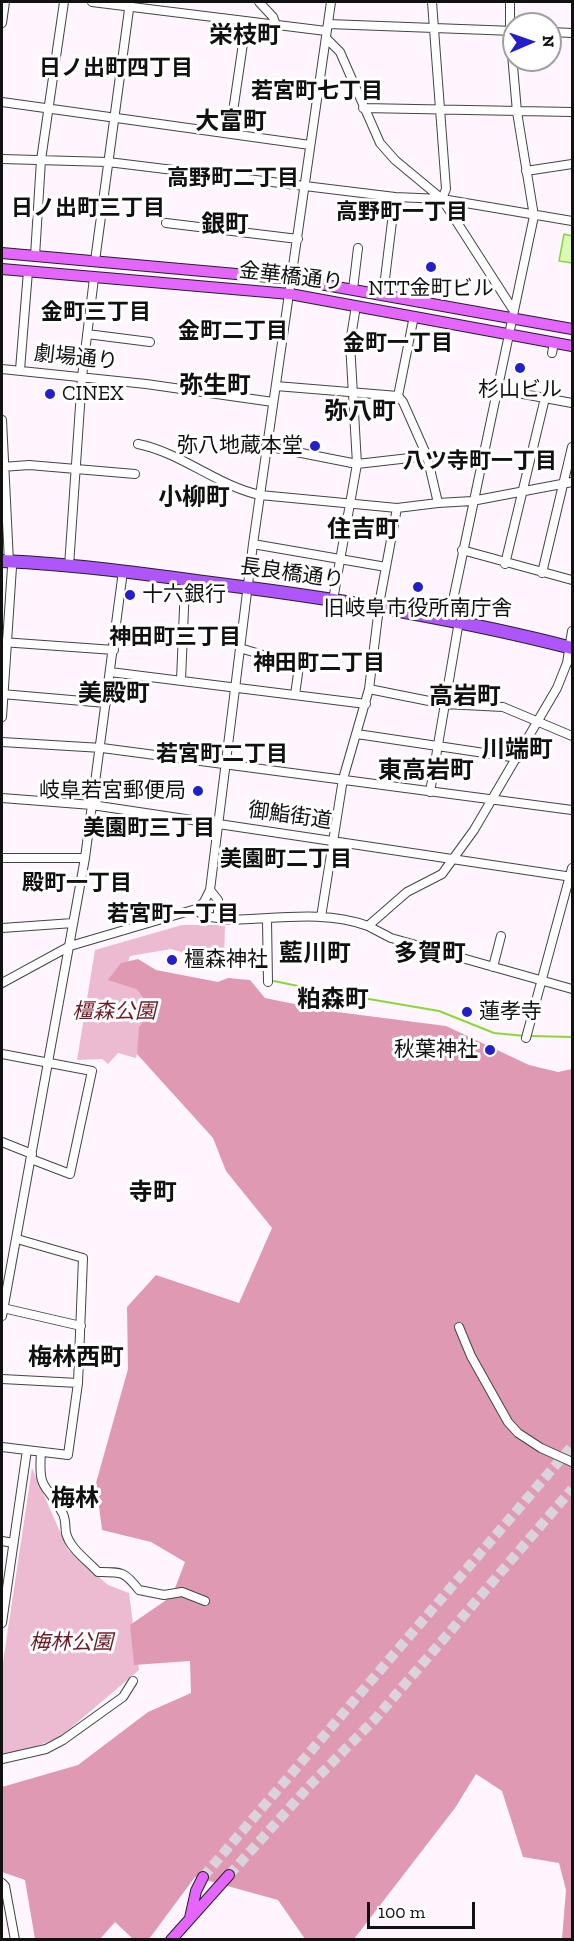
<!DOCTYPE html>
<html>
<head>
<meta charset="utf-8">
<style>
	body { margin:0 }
	#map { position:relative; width:574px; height:1941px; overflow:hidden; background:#fef5ff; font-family:"Zilla Slab",serif }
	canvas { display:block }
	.frame { position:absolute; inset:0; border:3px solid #111; pointer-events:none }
	.north { position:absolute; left:502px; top:12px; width:60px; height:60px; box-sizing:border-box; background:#fff; border:2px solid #a0a0a0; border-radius:50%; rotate:88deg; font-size:16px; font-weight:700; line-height:24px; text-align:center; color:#111 }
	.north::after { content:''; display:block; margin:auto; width:21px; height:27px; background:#231ecb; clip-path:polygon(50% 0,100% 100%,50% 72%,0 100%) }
	.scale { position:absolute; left:367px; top:1902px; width:108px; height:27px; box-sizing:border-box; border:3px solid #111; border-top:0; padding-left:8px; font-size:18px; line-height:21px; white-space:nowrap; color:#111; -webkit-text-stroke:4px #fff; paint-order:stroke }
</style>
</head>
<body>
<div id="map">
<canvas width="574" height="1941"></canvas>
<div class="frame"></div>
<div class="north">N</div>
<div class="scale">100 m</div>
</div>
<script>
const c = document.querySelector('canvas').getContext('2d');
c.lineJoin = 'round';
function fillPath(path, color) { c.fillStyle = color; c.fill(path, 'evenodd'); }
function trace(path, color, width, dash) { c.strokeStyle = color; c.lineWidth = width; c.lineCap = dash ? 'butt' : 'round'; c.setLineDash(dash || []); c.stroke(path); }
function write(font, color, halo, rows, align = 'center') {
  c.font = font + ' "Zilla Slab","Noto Sans JP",serif'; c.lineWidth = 6; c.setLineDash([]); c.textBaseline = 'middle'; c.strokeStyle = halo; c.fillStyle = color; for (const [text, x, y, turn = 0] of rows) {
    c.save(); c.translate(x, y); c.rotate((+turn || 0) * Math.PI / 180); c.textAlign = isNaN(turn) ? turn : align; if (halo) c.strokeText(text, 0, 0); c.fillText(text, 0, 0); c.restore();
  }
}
fillPath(new Path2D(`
	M182,925H225L224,959H205L171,949L130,956L122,979L136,989L148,1004L136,1058L118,1053L108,1064L102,1059L77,1060L95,950Z
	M32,1468L68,1550L108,1585L129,1593L139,1670L60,1737L30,1749L2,1755V1669Z`), '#edbbd1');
fillPath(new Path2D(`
	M138,959L156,970L218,982L228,978L250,980L265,998L329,1011L446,1026L529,1065L558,1072L572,1069V1939H562L566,1890L559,1863L523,1857L502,1791L476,1774L455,1808L354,1939H305L278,1900L195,1877L149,1939H133L115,1922L100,1939H35L25,1880L2,1872V1787L78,1765L148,1712L191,1693L190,1661L134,1665L130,1625L172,1596L185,1562L151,1542L102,1530L96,1483L128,1369L127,1307L156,1275L239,1303L272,1228L226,1171L213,1138L137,1054L139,1027L147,1017L148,1004L136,989L108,980L121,963Z`), '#df99b3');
const water = new Path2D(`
	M564,234L572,236V263L559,261Z`);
fillPath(water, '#dbfab6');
trace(water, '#8bd638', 1.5);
trace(new Path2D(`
	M274,981L317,990H344L363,998L439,1011L494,1033L525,1036
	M530,1036L572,1037`), '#8bd638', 2);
trace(new Path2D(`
	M229,1875L311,1784L376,1718L572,1489
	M203,1877L572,1446`), '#dad3db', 10, [10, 5]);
const minor = new Path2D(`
	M92,2L326,31
	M259,2L273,17L276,25
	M432,2L446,189L442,199
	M2,23L5,2
	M328,24L514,31
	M550,32L572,33
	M326,38L340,52L380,143L395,160L442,199L512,308
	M2,102L310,145
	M363,108L572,112
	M230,132L246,23
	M2,159L108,162L395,197L442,199L572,221
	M526,171L572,164
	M166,223L298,239
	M35,256L41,160L64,2
	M95,261L130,2
	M353,289L358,248
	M383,295L395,197
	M87,334L150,342
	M552,353L554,343
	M2,369L146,384L273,402
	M20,370L28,271
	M276,386L398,396L403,402L427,456L438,503L472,501L572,482
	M496,389L572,403
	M398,396L414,316
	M2,420L9,562
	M138,444C182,453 216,485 260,495L397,508L438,503
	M266,446L357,464L427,456
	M2,467L29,465L135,474
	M253,544L386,567
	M462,550L572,580
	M505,564L545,398
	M69,566L82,377L94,278
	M542,573L572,447
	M333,600L357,464L350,343L356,306
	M449,619L534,216L517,112L510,31V2
	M2,642L114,650
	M240,648L299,666L295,695
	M110,672L366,704
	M181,680L185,585
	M369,689L444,704L503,707L572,736
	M2,694L106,703
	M2,717L12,567
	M357,734L518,758
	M2,742L102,748L572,810
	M430,792L458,627
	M2,798L92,805L572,877
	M2,858H85
	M210,890L218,900V918L223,920C270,920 323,909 368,926L407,892L442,874L474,830L557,688L567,663L572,631
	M196,909L203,916L218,918
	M321,917L343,779L369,689L380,599L397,508
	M267,920L268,982
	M368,926L391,938L572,989
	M2,928L73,923
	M493,967L501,936
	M2,983L70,946L196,909L204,902L210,890L253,544L331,2
	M526,1038L572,868
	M2,1054L92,1071L70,1174L31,1159
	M2,1142L32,1154
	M3,1308L81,1326
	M2,1316L85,858L123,571
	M459,1327L471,1356L508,1422L518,1433L541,1448L572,1462
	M2,1379L78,1383
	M2,1447L68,1455L78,1383L83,1258L17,1239
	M41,1452C38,1494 47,1482 63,1514C66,1520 65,1527 66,1533C70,1549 87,1560 98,1572C122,1572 124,1571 139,1590L164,1595L182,1592L205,1601
	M2,1541L13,1543
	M2,1623L27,1450
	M2,1759L46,1749L63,1740L123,1697L133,1681
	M2,1883L5,1886L15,1940`);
const major = new Path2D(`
	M2,253L292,279L572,329
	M2,269L290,294L572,346
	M190,1918L196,1891L203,1877
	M171,1940L229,1875`);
const highway = new Path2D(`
	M2,561C74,564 147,574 219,584C338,599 456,618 572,648`);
trace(minor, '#444', 10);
trace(major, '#222', 12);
trace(highway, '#222', 14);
trace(minor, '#fff', 8);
trace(major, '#e565ff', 10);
trace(highway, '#ae55fc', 12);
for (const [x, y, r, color] of [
	[431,267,6,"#231ecb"],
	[520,368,6,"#231ecb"],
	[50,394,6,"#231ecb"],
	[315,446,6,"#231ecb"],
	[418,587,6,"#231ecb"],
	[130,595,6,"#231ecb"],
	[198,791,6,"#231ecb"],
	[172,960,6,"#231ecb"],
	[467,1012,6,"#231ecb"],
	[490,1050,6,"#231ecb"]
]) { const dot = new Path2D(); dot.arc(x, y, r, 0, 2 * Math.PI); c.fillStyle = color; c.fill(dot); trace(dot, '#fff', 2); }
write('21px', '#111', '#fff', [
	["金華橋通り",291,277,7],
	["劇場通り",76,358,6],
	["長良橋通り",292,574,8],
	["御鮨街道",290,816,8]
]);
write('21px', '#111', '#fff', [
	["NTT金町ビル",431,289,"center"],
	["杉山ビル",520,390,"center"],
	["CINEX",62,394],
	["弥八地蔵本堂",303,446,"right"],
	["十六銀行",142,595],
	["旧岐阜市役所南庁舎",418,609,"center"],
	["岐阜若宮郵便局",186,791,"right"],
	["橿森神社",184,960],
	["蓮孝寺",479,1012],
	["秋葉神社",478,1050,"right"]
], 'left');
write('italic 21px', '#6f1b26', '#fff', [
	["橿森公園",114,1012],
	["梅林公園",71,1643]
]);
write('bold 22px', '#111', '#fff', [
	["日ノ出町四丁目",116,69],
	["若宮町七丁目",317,92],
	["高野町二丁目",233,179],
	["日ノ出町三丁目",88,209],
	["高野町一丁目",402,213],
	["金町三丁目",96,313],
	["金町二丁目",233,332],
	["金町一丁目",398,344],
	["八ツ寺町一丁目",480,462],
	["神田町三丁目",175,638],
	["神田町二丁目",319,664],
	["若宮町二丁目",222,755],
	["美園町三丁目",149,829],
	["美園町二丁目",286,860],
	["殿町一丁目",77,884],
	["若宮町一丁目",173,915]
]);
write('bold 24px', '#111', '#fff', [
	["栄枝町",245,36],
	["大富町",231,122],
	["銀町",225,225],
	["弥生町",215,386],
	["弥八町",360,412],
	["小柳町",194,498],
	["住吉町",363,530],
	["美殿町",114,694],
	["高岩町",465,697],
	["川端町",517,750],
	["東高岩町",426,771],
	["藍川町",315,954],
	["多賀町",430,954],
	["粕森町",333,1000],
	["寺町",153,1193],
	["梅林西町",76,1358],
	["梅林",75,1499]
]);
</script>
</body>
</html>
